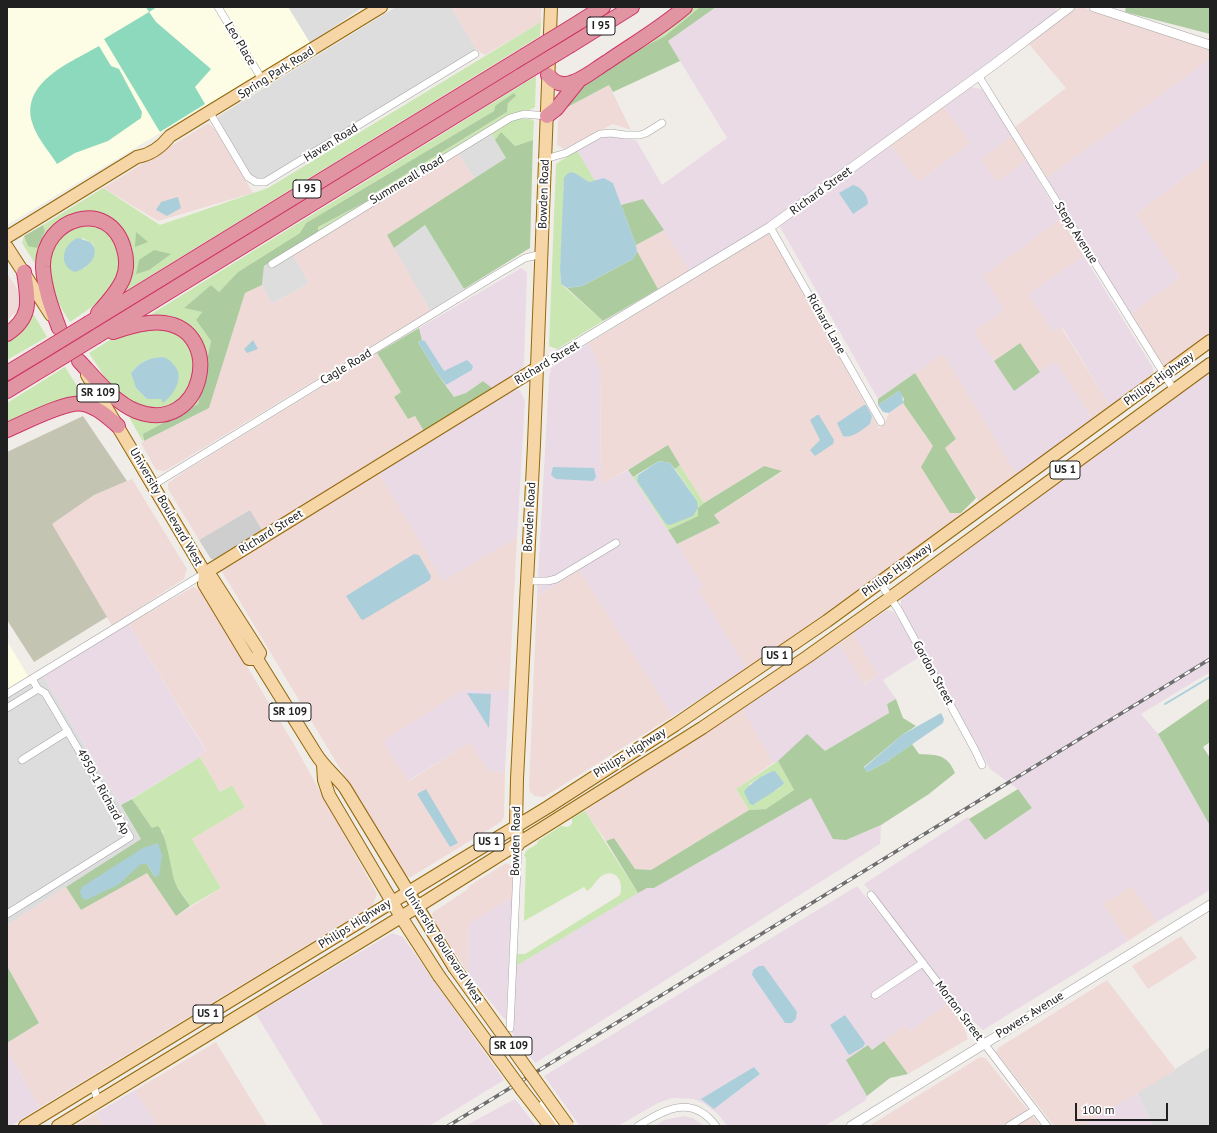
<!DOCTYPE html>
<html>
<head>
<meta charset="utf-8">
<style>
	body { margin:0 }
	#map { position:relative; width:1217px; height:1133px; overflow:hidden; background:#f0ede8; font-family:"PT Sans",sans-serif }
	canvas { display:block }
	.frame { position:absolute; inset:0; border:8px solid #202020; pointer-events:none }
	.scale { position:absolute; left:1075px; top:1103px; width:93px; height:18px; box-sizing:border-box; border:2px solid #202020; border-top:0; padding-left:5px; font-size:12px; line-height:14px; white-space:nowrap; color:#202020; -webkit-text-stroke:3px #fff; paint-order:stroke }
</style>
</head>
<body>
<div id="map">
<canvas width="1217" height="1133"></canvas>
<div class="frame"></div>
<div class="scale">100 m</div>
</div>
<script>
const c = document.querySelector('canvas').getContext('2d');
c.lineJoin = 'round';
function fillPath(path, color) { c.fillStyle = color; c.fill(path, 'evenodd'); }
function trace(path, color, width, dash) { c.strokeStyle = color; c.lineWidth = width; c.lineCap = dash ? 'butt' : 'round'; c.setLineDash(dash || []); c.stroke(path); }
function write(font, color, halo, rows, align = 'center') {
  c.font = font + ' "PT Sans",sans-serif'; c.lineWidth = 4; c.setLineDash([]); c.textBaseline = 'middle'; c.strokeStyle = halo; c.fillStyle = color; for (const [text, x, y, turn = 0] of rows) {
    c.save(); c.translate(x, y); c.rotate((+turn || 0) * Math.PI / 180); c.textAlign = isNaN(turn) ? turn : align; if (halo) c.strokeText(text, 0, 0); c.fillText(text, 0, 0); c.restore();
  }
}
fillPath(new Path2D(`
	M288,7H363L310,43Z
	M396,7H451L476,49L272,176L256,180L250,176L224,133L218,119L219,116Z
	M491,133L506,158L475,179L458,153Z
	M425,225L464,289L430,311L394,248Z
	M290,250L309,283L272,304L262,285L264,266Z
	M43,676L141,839L7,925V698Z
	M1210,1047V1126H1153L1137,1093Z`), '#dedddd');
fillPath(new Path2D(`
	M451,7H541V22L485,55L476,49Z
	M1079,8H1085L1210,50V59L1047,178L1015,127L1066,88L1028,43L1073,9Z
	M609,85L631,130L613,124L564,149L557,145L558,122L562,110Z
	M943,106L971,143L918,182L890,145Z
	M208,123L215,129L253,193L158,221L103,188Z
	M1012,136L1026,160L997,183L981,159Z
	M458,153L475,179L387,235L430,311L165,471L156,470L141,443L209,408L245,293L262,285L272,304L309,283L292,254Z
	M1210,158V335L1171,364L1164,366L1158,360L1129,315L1179,278L1136,214Z
	M1061,218L1084,256L1028,294L1054,332L1061,327L1110,406L1093,420L1055,361L1040,372L1019,343L994,361L973,332L1004,310L982,276Z
	M664,230L690,271L658,289L637,251L636,245Z
	M770,232L879,428L884,424L889,413L903,403L933,446L950,513H961L960,517L747,669L698,590L703,586L677,544L720,523L714,515L782,472L764,466L704,503L668,446L601,485L600,370L589,343Z
	M7,273L22,296L23,307L7,320Z
	M377,353L401,392L394,397L408,419L415,416L425,433L264,533L250,510L199,540L168,489V483L188,469Z
	M943,353L1017,475L980,503L945,448L956,439L915,373Z
	M378,471L443,581L517,537L509,690H463L409,781L470,742L489,771L505,772L504,817L501,822L411,877H405L221,570Z
	M132,479L187,569L184,579L112,626L51,524L94,495Z
	M579,570L673,716L544,797L535,796L530,792L529,787L537,596Z
	M193,587L201,590L295,746L377,894L373,905L39,1108L7,1049V1043L39,1023L7,966V925L66,887L81,910L147,873L176,916L221,888L192,839L245,807L232,785L220,792L199,755L206,750L128,624Z
	M853,633L878,675L863,685L839,644Z
	M742,707L773,763L736,789L749,810L651,870L635,869L614,838L606,841L585,811Z
	M506,863L512,866V897L469,924L468,973L433,919L432,913L468,889L469,886Z
	M1132,886L1157,922L1128,941L1102,904Z
	M1181,936L1197,958L1148,989L1132,966Z
	M1107,980L1176,1070L1082,1126H1054L996,1052L998,1048Z
	M949,1002L961,1018L968,1039L908,1074L884,1041L905,1025L910,1031Z
	M216,1042L267,1126H157L135,1090Z
	M980,1057L985,1058L1041,1126H869Z
	M96,1113L103,1126H75Z`), '#efdad8');
fillPath(new Path2D(`
	M716,7H1058L1055,13L776,219L690,271L643,199L621,205L613,183L604,178L595,181L577,150L606,136L636,140L662,185L727,138L668,41Z
	M1210,59V158L1136,214L1179,278L1129,315L1047,178Z
	M970,87L982,89L1012,136L981,159L997,182L1026,160L1061,218L983,276L1004,310L974,332L1014,390L1055,361L1093,420L1017,475L943,353L878,399L779,225L890,145L918,182L971,143L943,106Z
	M1084,256L1153,368L1154,376L1110,406L1062,327L1053,332L1028,294Z
	M521,268L527,272L524,364L522,370L492,388L483,381L466,393L454,397L446,385L472,370L473,366L444,371L425,341L422,340L419,328Z
	M589,343L600,370L601,485L628,470L677,544L703,586L698,590L747,669L673,716L579,570L537,596L549,378L551,368Z
	M1210,371V672L1141,714L1158,734L1209,824L1210,822V890L1157,922L1132,886L1103,904L1128,941L983,1030L964,1013L864,884L968,817L985,840L1032,808L1018,789L990,769L901,607V597L924,579Z
	M515,390H520L525,401L517,537L443,581L378,471Z
	M887,610L894,612L921,656L883,680L896,699L887,704L889,713L825,752L773,763L742,707L839,644L864,685L878,675L853,633Z
	M128,624L206,751L199,755L200,757L121,805L43,676Z
	M463,690H509L505,772L489,771L470,742L408,781L383,741Z
	M811,798L846,840L881,825L880,844L535,1063L511,1032L516,966L647,887L654,888Z
	M857,886L917,960L916,964L875,990L872,1000L917,968L923,967L949,1002L910,1031L905,1025L872,1050L868,1045L847,1060L867,1096L866,1100L825,1126H727L719,1115L705,1104L694,1099L672,1098L658,1103L618,1126H580L544,1076ZM753,970L797,1012L796,1019L792,1023H785L752,975ZM754,1067L760,1074L714,1109Z
	M512,897L506,1019H504L468,973L469,924Z
	M392,933L403,937L504,1080L429,1126H324L256,1014Z
	M7,1049L39,1108L11,1126H7Z
	M135,1090L157,1126H103L96,1113Z
	M1137,1093L1153,1126H1082Z
	M515,1099L536,1126H465Z
	M684,1116L693,1118L704,1126H655L664,1120Z`), '#e9dae6');
fillPath(new Path2D(`
	M9,7H288L310,43L7,225V8Z
	M7,641L28,676L7,689Z`), '#fcfde4');
fillPath(new Path2D(`
	M250,510L264,533L217,560L211,559L199,540Z`), '#cecece');
fillPath(new Path2D(`
	M83,416L127,481L94,495L52,524L107,617L34,662L7,620V452Z`), '#c4c4b3');
fillPath(new Path2D(`
	M691,7H700L665,36L596,72Z
	M541,22L540,36L119,295L124,285L114,224L69,219L38,264L36,265L22,243L24,236L28,246L45,231L43,225L103,188L160,225L268,188Z
	M536,76L535,107C529,112 518,111 510,115L318,233V227L373,198L375,193L507,112L508,103L516,96L495,106L494,111L306,223L300,233L238,272L219,292L211,285L184,308L202,312L196,320L211,341L206,368L190,333L145,318Z
	M513,119H530L534,121L533,140L515,146L501,133L495,140L491,133Z
	M577,150L595,181L589,182L575,173L571,172L563,189L565,192L560,269L561,284L603,321L557,349L549,346L556,164Z
	M83,222L107,229L122,257L116,282L99,302L70,322C61,307 45,283 48,265C50,255 55,245 58,235ZM83,238L93,244L95,254L85,268L72,271L63,258Z
	M29,315H34L47,337L7,360V337Z
	M158,326L184,338L196,362L188,395L165,409L134,405L110,385L89,353L121,333ZM163,357L169,360L161,398L147,399L136,388L132,372C141,361 148,358 163,357Z
	M65,367L86,400L7,428V403Z
	M202,386L198,404L144,434L143,442L124,408L155,418Z
	M680,465L704,503L698,508V516L668,530L633,477L638,475L637,481L697,501L675,469Z
	M200,757L220,792L232,785L245,807L192,839L221,888L190,906L175,883L164,842L163,831L152,828L132,799Z
	M778,761L794,790L766,809L749,810L736,789ZM769,772L780,788L765,795L753,804L749,784Z
	M585,811L638,893L516,966V954H525L620,895C624,883 617,868 603,875C596,879 594,887 587,891L584,887L524,921L526,859L524,855L527,850L537,844L538,841L561,826L568,827L572,824V818Z`), '#cae6b2');
fillPath(new Path2D(`
	M700,7H716L668,41L680,61L613,92L609,85L562,110L596,72L665,36Z
	M1126,7H1210V34L1125,12Z
	M514,93L516,96L508,103L507,112L375,193L373,198L318,227V233L264,266L262,285L245,293L209,408L144,441L143,434L198,404L211,341L196,320L202,312L184,308L211,285L219,292L238,272L300,233L306,223L494,111L495,106Z
	M501,132L515,146L533,140L530,248L464,289L425,225L394,248L387,235L506,158L495,140Z
	M643,199L664,230L636,245L621,205Z
	M43,225L45,231L37,248L28,246L24,236Z
	M136,232L148,242L135,247Z
	M154,250L171,254L149,270L136,274L139,260Z
	M637,251L658,289L603,321L567,288L582,286L633,259Z
	M419,328L422,340L418,342L436,372L454,397L466,393L483,381L492,388L425,433L415,416L408,419L394,397L401,392L377,353Z
	M1020,343L1040,372L1014,391L994,361Z
	M915,373L956,439L945,448L976,498L961,513H950L921,467L933,446L903,403L904,399L899,391L878,405V399Z
	M668,445L680,465L675,469L670,463L659,461L633,477L628,470Z
	M764,466L782,471L714,515L720,523L677,544L668,530L698,516V508L704,503Z
	M1210,698V742L1203,747L1210,758L1209,824L1158,734Z
	M896,699L903,718L916,726L902,735L864,767L867,772L885,763L912,744L919,754C938,755 947,754 955,773L929,794L881,825L846,840L833,839L811,798L654,888H647L638,893L606,841L614,838L635,869L651,870L749,810L766,809L794,790L778,761L807,734L825,751L889,713L887,704Z
	M1018,789L1032,808L985,840L969,819Z
	M132,799L152,828L158,826C167,835 170,867 175,882C178,890 185,898 190,906L176,916L147,873L81,910L66,887L141,839L121,805ZM162,855L155,877L147,864H141Z
	M7,966L39,1023L7,1043V1002L8,1001Z
	M884,1041L908,1074L890,1078L867,1096L846,1060L868,1045L872,1050Z`), '#accc9f');
fillPath(new Path2D(`
	M146,7H157L149,12L156,22L211,69L195,87L205,104L160,132L104,39L149,12Z
	M99,46L111,66L119,69L142,112L141,118L108,141L75,153L57,164C49,151 36,137 32,122C21,81 72,62 99,46Z`), '#8cd9bd');
fillPath(new Path2D(`
	M571,172L575,173L589,182L604,178L613,183L636,245L637,251L633,259L582,286L567,288L561,284L560,269L564,178L567,174Z
	M853,185C861,187 868,195 868,204L853,214L839,193Z
	M178,197L181,208L167,216L156,210L161,202Z
	M78,238L90,242C103,254 87,269 75,272C57,266 63,243 78,238Z
	M253,340L258,349L247,353L244,349Z
	M422,340L425,341L444,371L467,360L473,366L472,370L446,385L436,372L418,342Z
	M163,357C167,358 170,360 173,364C186,376 174,395 163,403L161,399H147L136,388L131,373C141,361 148,358 163,357Z
	M899,391L902,394L903,403L889,413L883,412L878,405Z
	M864,405H866L872,416L870,424C863,429 852,439 843,436L837,423Z
	M817,415H819L834,440L833,444L815,456L810,450L820,440L810,420Z
	M659,461L670,463L697,501L698,508L693,516L670,525L666,524L637,481L638,475Z
	M553,467L594,468L596,477L593,481L556,479L551,475Z
	M414,554L419,555L431,576L430,580L363,620L361,619L346,596Z
	M467,693L491,694L489,728Z
	M941,713L944,719L943,723L885,763L867,772L864,768L902,735Z
	M775,771L784,783C776,792 763,797 753,805L750,804L744,792C749,784 766,772 775,771Z
	M426,789L458,843L450,847L417,794Z
	M158,843L162,855L159,876L155,877L147,864H141L118,885L86,900L82,898L80,892L82,887L143,848Z
	M759,966H764L797,1012L796,1019L792,1023H785L752,975L753,970Z
	M845,1015L865,1043L863,1047L849,1055L830,1025Z
	M754,1067L760,1074L714,1109L701,1099Z`), '#abcfda');
trace(new Path2D(`
	M1165,704L1210,677`), '#abcfda', 2);
const minor = new Path2D(`
	M218,7L263,81
	M978,75L1174,390
	M210,113L248,177L256,182H265L475,54
	M545,159L566,153L600,134L611,133L625,135H640L646,133L662,123
	M770,227L881,422
	M272,264L510,118L524,114L547,116
	M153,485L496,275L525,258L542,254
	M527,581H548L556,579L616,543
	M880,583L898,609L975,750L982,765
	M7,694L205,573
	M7,708L38,689
	M22,760L68,731
	M871,895L1047,1126
	M7,914L130,837L45,693L38,689L32,679
	M875,995L923,963
	M510,1028L518,845
	M93,1085L98,1101
	M543,1104L561,1126
	M638,1126C665,1109 692,1094 716,1126
	M1009,1126L1035,1110`);
const tertiary = new Path2D(`
	M1094,7L1210,45
	M537,368L770,227L992,66L1070,7
	M851,1126L1210,905`);
const primary = new Path2D(`
	M7,237L137,157C150,155 162,146 170,136L381,7
	M7,247L51,315
	M87,375L205,573L212,578L255,645L260,653L257,659L316,754C324,767 336,776 345,788L454,967
	M205,573L537,368
	M205,573L204,584L249,659H257
	M323,765L324,780L329,795L401,917L439,976
	M518,845L516,825L517,779L534,444L551,7
	M522,1090L550,1126
	M25,1126L548,807L675,725L827,621L1210,341
	M58,1126L401,917L702,728L807,657L890,598L1210,364`);
const motorway = new Path2D(`
	M581,21L603,7
	M571,45L632,7
	M548,75C553,81 558,85 566,84C581,82 595,69 607,62C633,44 661,28 685,7
	M547,116L556,109L580,79
	M89,323L524,56
	M59,328C52,309 44,288 43,267C42,217 110,197 124,249C127,259 127,269 123,279C118,291 107,303 98,313
	M7,334C33,317 28,299 24,272
	M97,336L520,76
	M79,361C95,378 114,402 136,411C203,437 226,331 164,323C146,321 129,327 113,332
	M7,373L40,353
	M7,391L48,366
	M7,430C24,423 67,400 83,404C97,407 108,417 118,426`);
trace(minor, '#a4a4a4', 8);
trace(tertiary, '#a4a4a4', 10);
trace(primary, '#92680b', 14);
trace(motorway, '#cf3466', 16);
trace(minor, '#fff', 7);
trace(tertiary, '#fff', 9);
trace(primary, '#f6d5a7', 12);
trace(motorway, '#e195a2', 14);
const rail = new Path2D(`
	M448,1126L1210,659`);
trace(rail, '#6e6e6e', 3.5);
trace(rail, '#fff', 2, [6]);
const primaryBridge = new Path2D(`
	M454,967L568,1126
	M439,976L522,1090`);
const motorwayBridge = new Path2D(`
	M524,56L581,21
	M520,76L571,45
	M40,353L89,323
	M48,366L97,336`);
trace(primaryBridge, '#92680b', 14, []);
trace(motorwayBridge, '#cf3466', 16, []);
trace(primaryBridge, '#f6d5a7', 12);
trace(motorwayBridge, '#e195a2', 14);
for (const [x, y, w] of [
	[601,26,28],
	[307,189,28],
	[98,393,42],
	[1065,470,30],
	[777,656,30],
	[290,712,42],
	[489,842,30],
	[208,1014,30],
	[511,1046,42]
]) { const box = new Path2D(); box.roundRect(x - w / 2, y - 9, w, 18, 3); c.fillStyle = '#fff'; c.fill(box); trace(box, '#202020', 1); }
write('bold 11px', '#202020', null, [
	["I 95",601,26],
	["I 95",307,189],
	["SR 109",98,393],
	["US 1",1065,470],
	["US 1",777,656],
	["SR 109",290,712],
	["US 1",489,842],
	["US 1",208,1014],
	["SR 109",511,1046]
]);
write('12px', '#202020', '#fff', [
	["Leo Place",240,44,59],
	["Spring Park Road",276,73,-32],
	["Haven Road",331,143,-32],
	["Summerall Road",407,180,-31],
	["Richard Street",821,191,-36],
	["Bowden Road",544,194,-88],
	["Stepp Avenue",1076,233,58],
	["Richard Lane",826,324,61],
	["Richard Street",547,363,-31],
	["Cagle Road",346,367,-31],
	["Philips Highway",1159,379,-36],
	["University Boulevard West",166,507,60],
	["Bowden Road",530,517,-87],
	["Richard Street",271,532,-32],
	["Philips Highway",897,570,-36],
	["Gordon Street",933,673,61],
	["Philips Highway",630,753,-32],
	["4950-1 Richard Ap",103,792,61],
	["Bowden Road",516,841,-89],
	["Philips Highway",355,924,-32],
	["University Boulevard West",443,946,57],
	["Morton Street",959,1011,53],
	["Powers Avenue",1030,1015,-32]
]);
</script>
</body>
</html>
